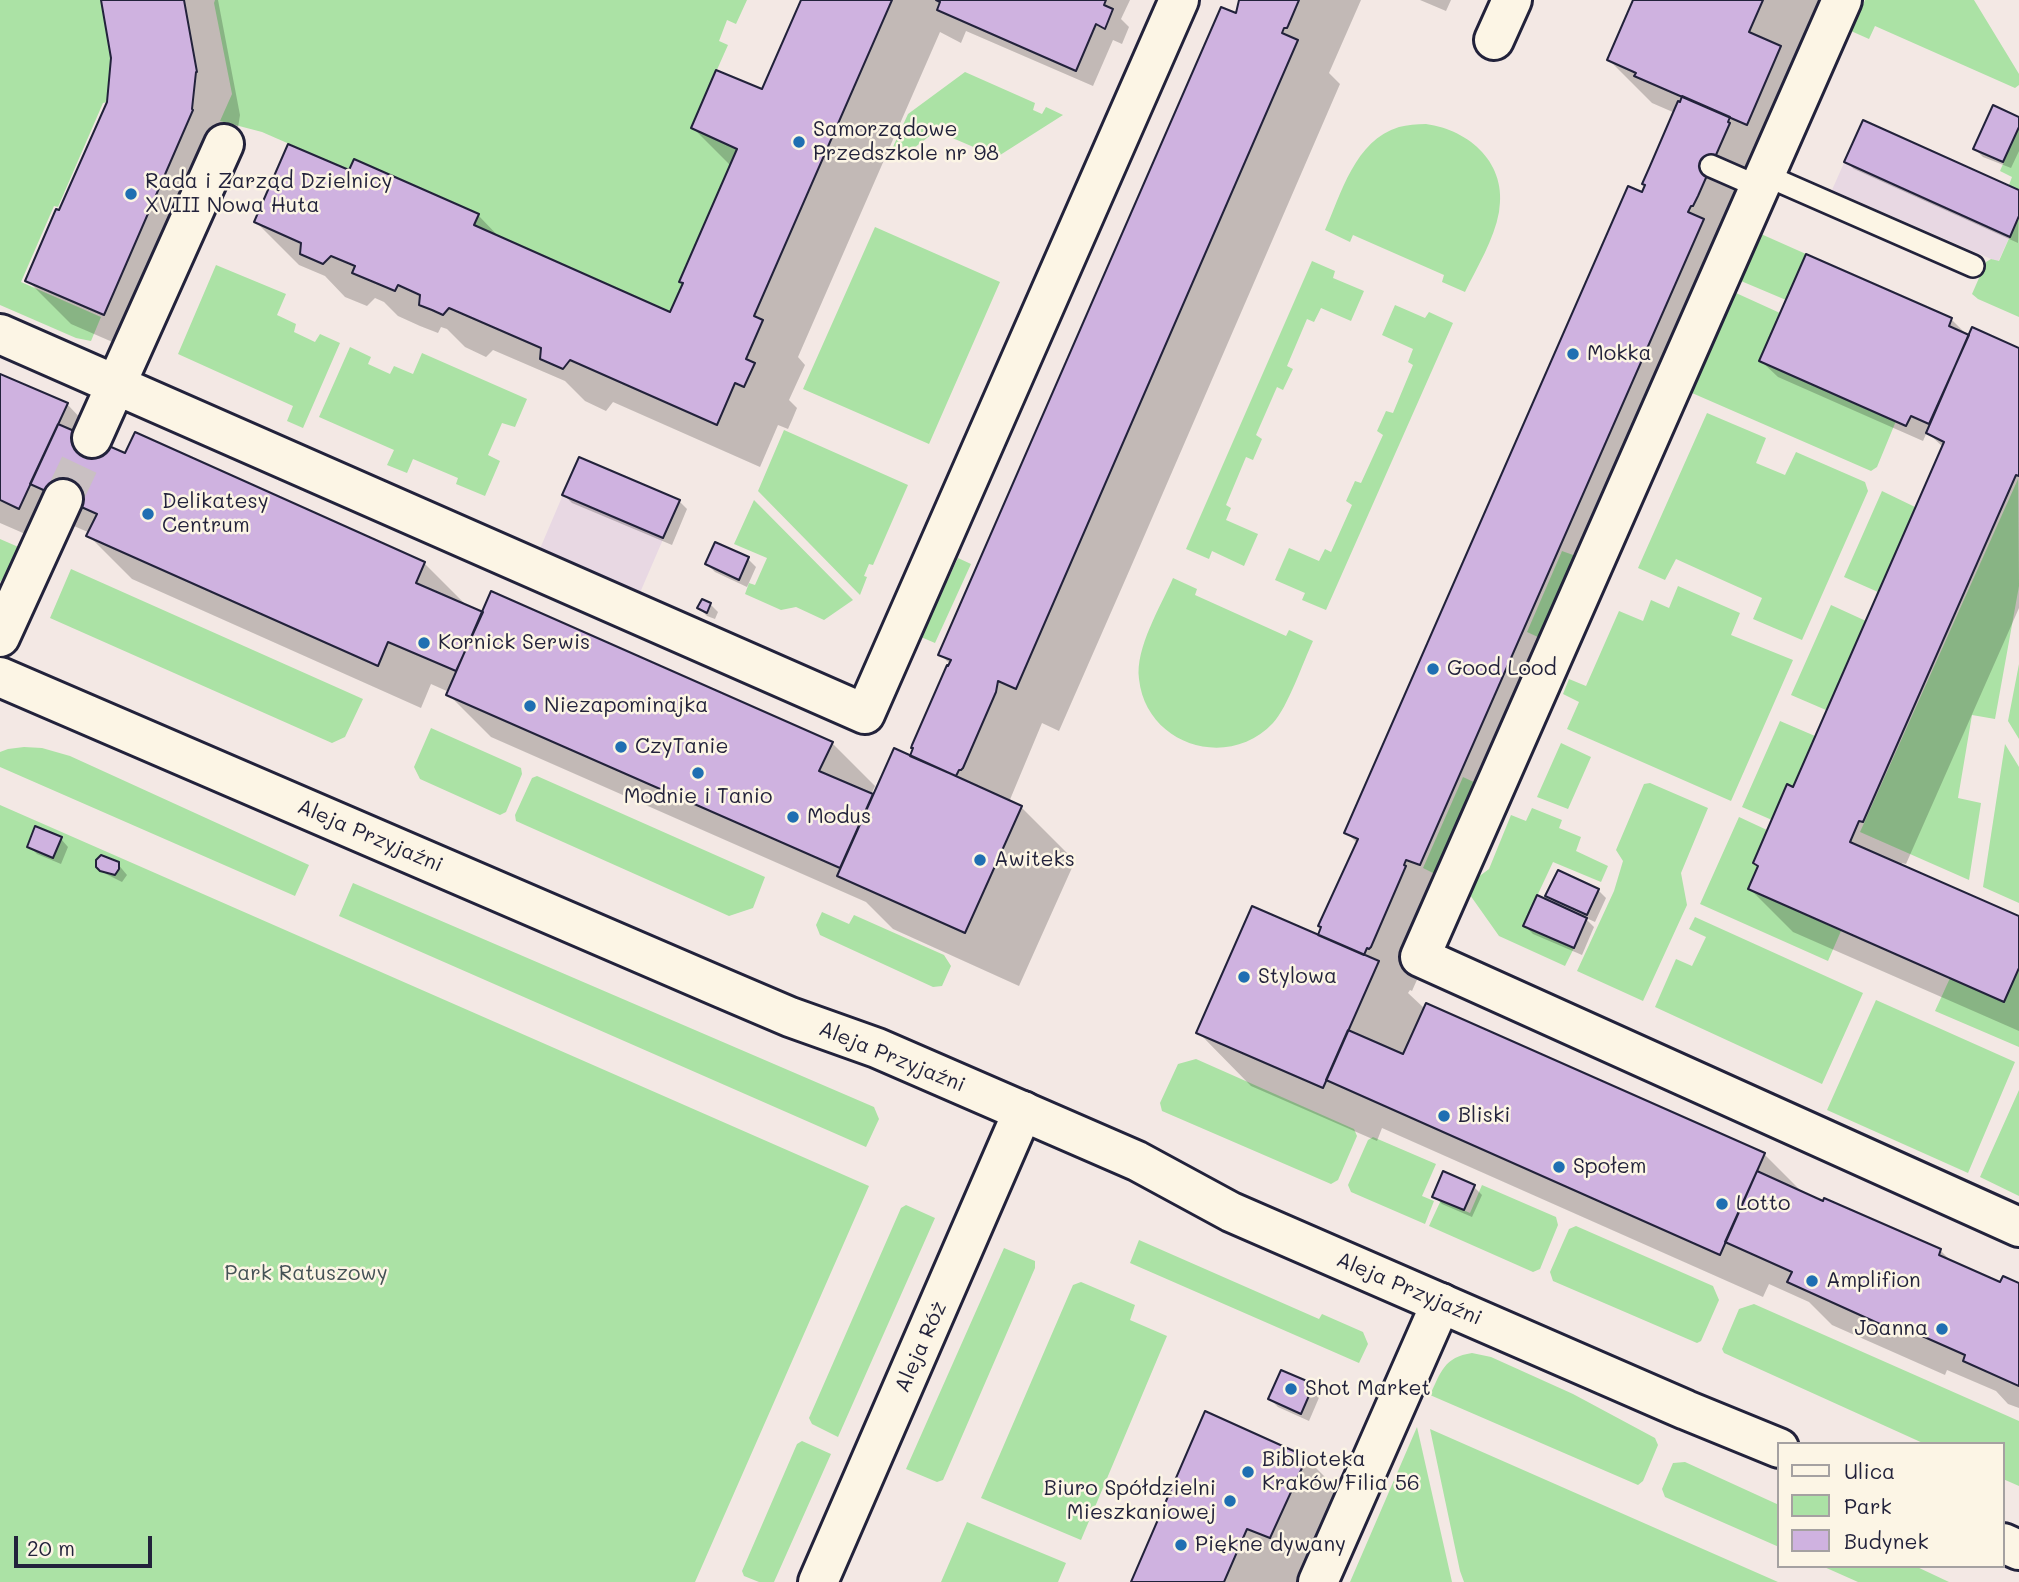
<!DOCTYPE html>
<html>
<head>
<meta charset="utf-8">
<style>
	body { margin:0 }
	#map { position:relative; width:2019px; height:1582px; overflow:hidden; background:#f3e8e4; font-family:Mali,sans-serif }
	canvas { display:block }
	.legend { position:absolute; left:1777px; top:1442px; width:228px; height:126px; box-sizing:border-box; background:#fcf5e5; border:2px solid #a5a1a1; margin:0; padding:9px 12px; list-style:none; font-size:21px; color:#22223b }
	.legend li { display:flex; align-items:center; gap:14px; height:35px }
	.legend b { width:35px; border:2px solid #a5a1a1 }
	.scale { position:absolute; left:14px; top:1536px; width:138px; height:32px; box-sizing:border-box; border:4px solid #22223b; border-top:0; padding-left:9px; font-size:21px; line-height:24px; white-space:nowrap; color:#22223b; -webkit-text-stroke:5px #fcf5e5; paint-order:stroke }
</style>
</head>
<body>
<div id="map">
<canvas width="2019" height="1582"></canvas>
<ul class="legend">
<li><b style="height:9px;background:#fcf5e5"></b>Ulica</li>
<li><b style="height:19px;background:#abe2a5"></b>Park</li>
<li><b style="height:19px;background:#cfb2e0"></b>Budynek</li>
</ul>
<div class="scale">20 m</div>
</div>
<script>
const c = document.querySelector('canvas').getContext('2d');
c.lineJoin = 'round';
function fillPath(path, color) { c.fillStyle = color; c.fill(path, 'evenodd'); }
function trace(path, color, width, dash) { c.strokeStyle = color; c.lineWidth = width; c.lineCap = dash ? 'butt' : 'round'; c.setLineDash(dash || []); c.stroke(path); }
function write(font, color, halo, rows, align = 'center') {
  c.font = font + ' Mali,sans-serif'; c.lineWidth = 5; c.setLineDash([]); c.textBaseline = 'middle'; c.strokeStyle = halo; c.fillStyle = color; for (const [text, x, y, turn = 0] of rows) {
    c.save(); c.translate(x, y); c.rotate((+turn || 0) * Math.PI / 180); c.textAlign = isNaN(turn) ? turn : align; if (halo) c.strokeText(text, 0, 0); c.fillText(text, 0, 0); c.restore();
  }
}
fillPath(new Path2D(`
	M1863,120L2019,190V216L1998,262L1832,190Z
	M579,457L680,500L639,595L539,551Z`), '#e8d8e3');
fillPath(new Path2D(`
	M0,0H101L111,58L107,102L103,103L58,207L54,206L21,282L101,317L91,341L76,338L0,305Z
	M215,0H747L736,24L727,20L719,41L728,45L691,128L737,149L679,281L683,283L670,312L474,225L478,214L355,159L349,170L262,132L220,121L232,94L214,3Z
	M1865,0H1974L2019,74V85L2015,88L1875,26L1869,39L1851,31Z
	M965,72L1035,103L1033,110L1042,114L1046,107L1063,115L997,157L936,131L905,155L892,149L908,114Z
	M1426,124C1470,130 1508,164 1499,212C1494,240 1477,267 1465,292L1442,282L1444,275L1353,235L1350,242L1325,230C1341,194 1355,140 1399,127C1407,125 1417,124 1426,124Z
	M2019,127V190L2009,185L2012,177L2000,171Z
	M2019,216V317L1978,299L1972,294L1986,262L1991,259L1999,261Z
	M875,227L1000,282L929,444L803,389Z
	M1761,234L1806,254L1786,300L1741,281Z
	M1312,261L1335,271L1333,278L1364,291L1351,321L1321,308L1314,322L1307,319L1287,366L1293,369L1283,390L1277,387L1256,435L1262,439L1253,460L1246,457L1226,505L1231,508L1226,520L1258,534L1244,566L1212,551L1209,559L1186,549Z
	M216,265L286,294L277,315L296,324L294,332L315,342L320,334L340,343L303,428L287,421L293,406L178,354Z
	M1736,293L1780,313L1760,361L1896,421L1877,467L1871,471L1692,393Z
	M1395,305L1425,318L1429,312L1453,323L1326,610L1302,600L1305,593L1275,580L1289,548L1319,561L1325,549L1331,552L1352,505L1346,501L1355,481L1361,483L1383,435L1377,431L1386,411L1393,413L1413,365L1408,362L1413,349L1382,335Z
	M350,347L371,357L368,364L390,374L394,366L413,374L422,353L527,399L515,427L502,423L488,455L500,461L485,496L456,484L458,478L413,459L407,473L387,465L394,450L319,417Z
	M1707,413L1766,438L1756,463L1785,475L1796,452L1865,482L1868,491L1802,640L1753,619L1762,598L1676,559L1665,580L1638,568Z
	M784,430L908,485L873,565L869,564L864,576L867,577L860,595L758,491Z
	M2018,479L2019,586L1995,719L1972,715L1958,798L1981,803L1969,880L1860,832Z
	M1882,491L1915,507L1878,592L1844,577Z
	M754,500L853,600L824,620L796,607L781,610L745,594L749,583L755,585L767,558L734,544Z
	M0,539L23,549L17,562L0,582Z
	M1562,551L1576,556L1540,638L1527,632Z
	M958,558L971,564L935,643L921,637Z
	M71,569L363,699L345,737L332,743L50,618Z
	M1173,578L1197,589L1195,595L1286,636L1289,630L1313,641C1303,662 1288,707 1273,723C1228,771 1146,745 1139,679C1135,648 1161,606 1173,578Z
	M1678,586L1740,613L1731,635L1793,660L1731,801L1567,729L1579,702L1563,694L1569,679L1586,686L1619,611L1643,621L1651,600L1669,608Z
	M1831,605L1866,621L1826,710L1791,695Z
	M2019,664V739L2008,721Z
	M1780,721L1815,736L1793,787L1787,785L1772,820L1742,807Z
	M431,728L521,768L522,774L506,812L500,815L420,779L414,767Z
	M1561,743L1591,757L1568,809L1537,797Z
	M2005,744L2019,767V903L1983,887Z
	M24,747L42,748L70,756L309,865L295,896L0,767V752L8,749Z
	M537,776L765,877L753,908L729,916L516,821L515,815L532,778Z
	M1463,777L1476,783L1435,874L1423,868Z
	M1650,783L1708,808L1681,873L1687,905L1643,1001L1577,971L1614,891L1623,861L1616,850L1644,784Z
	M0,805L869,1186L695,1582H0Z
	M1532,808L1562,820L1559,828L1581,837L1576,851L1608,866L1601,882L1553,862L1523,926L1574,948L1565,966L1499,936L1470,895L1477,878L1489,869L1511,815L1526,821Z
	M1739,817L1767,830L1758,866L1748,889L1841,931L1828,961L1700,904Z
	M353,883L874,1107L879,1119L866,1147L339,916Z
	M822,912L849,924L854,915L944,955L951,966L942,986L933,987L820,935L816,925Z
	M1695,917L1863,993L1822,1084L1655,1007L1676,959L1692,966L1706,937L1689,929Z
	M2019,968V1047L1935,1011L1950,978Z
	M1876,1000L2015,1062L1968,1173L1827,1110Z
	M1196,1059L1354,1129L1357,1136L1338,1180L1331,1184L1162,1111L1160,1103L1178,1064Z
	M2019,1090V1196L1980,1177Z
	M1373,1137L1436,1164L1422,1196L1434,1201L1425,1224L1351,1192L1348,1185L1368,1140Z
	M1482,1185L1556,1217L1558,1225L1540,1269L1533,1272L1429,1226L1441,1200L1470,1213Z
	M906,1205L935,1218L838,1437L812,1424L809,1418L901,1208Z
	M1576,1226L1713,1286L1719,1300L1701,1341L1697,1343L1553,1281L1550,1272L1569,1229Z
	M1139,1240L1319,1319L1322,1314L1363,1332L1368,1344L1359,1363L1130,1263Z
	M1004,1248L1035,1261V1268L943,1480L937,1482L906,1469Z
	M1081,1282L1135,1305L1130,1320L1167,1336L1081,1540L981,1498L1073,1285Z
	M1754,1304L2019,1421V1486L2003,1479V1444H1925L1724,1353L1722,1349L1739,1309Z
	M1472,1353L1491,1357L1573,1394L1655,1438L1658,1445L1643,1481L1638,1485L1430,1395C1441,1372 1444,1357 1472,1353Z
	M1417,1427L1452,1582H1350Z
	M1430,1429L1778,1582H1464L1460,1571Z
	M802,1441L831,1454L774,1582H759L744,1576L742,1571L797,1444Z
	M1685,1462L1779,1505V1547L1665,1497L1662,1489L1673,1463Z
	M967,1522L1066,1563L1058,1582H941Z
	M1822,1566H1915L1949,1582H1858Z`), '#abe2a5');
fillPath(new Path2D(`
	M102,0H218L240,115L234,153L147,357L71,324L27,280L108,103L113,58Z
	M803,0H1130L1121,19L1129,27L1122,44L1113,40L1093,86L966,31L961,43L940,32L798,357L805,365L789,400L797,408L792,420L788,429L778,425L760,467L613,402L606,411L585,401L565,381L493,350L486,357L465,347L447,329L441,327L438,333L420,326L398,316L384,302L375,298L367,306L345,297L325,276L299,265L256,222L350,173L478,215L502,240L671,314L684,284L681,281L731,166L693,128L763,92Z
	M1240,0H1361L1329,73L1340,84L1130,569L1059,731L1042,723L1009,802L1021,807L1075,861L1019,986L893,929L866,902L491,737L448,694L449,692L431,684L421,708L132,579L89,536L90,533L74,526L62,550L0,523V376L67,404L109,448L424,563L468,607L832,743L875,786L871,795L874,798L911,758L951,665L940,654L1236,15Z
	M1420,0H1451L1446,11Z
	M1635,0H1825L1823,91L1790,167L1774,159L1746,264L1463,907L1449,902L1448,910L1412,991L1410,990L1408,993L1425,1009L1764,1154L1805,1195L1940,1250L1954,1264L2001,1284L2019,1285V1408L2008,1404L1996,1391L1947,1370L1945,1375L1832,1325L1809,1302L1769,1284L1763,1297L1382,1128L1377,1141L1251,1086L1198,1032L1319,937L1358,844L1346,832L1643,194L1675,113L1652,103L1609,60Z
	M2019,119V151L2011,168L1983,157L1975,149Z
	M1846,162L2019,192L2018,243L1854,169Z
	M1951,319L1969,337L2019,350V608L1906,864L1902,863L1900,866L2019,918V1031L1793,932L1750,889L1944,448L1927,432L1923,441L1778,377L1761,361Z
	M564,495L679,501L687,509L672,545L572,503Z
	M716,544L748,559L756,567L747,587L715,572L707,564Z
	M710,604L718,612L715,619L707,616L699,608Z
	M61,839L68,847L61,864L37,854L29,846Z
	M117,863L127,875L122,882L106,874L98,866Z
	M1598,890L1606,898L1595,922L1584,917L1594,927L1582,955L1533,934L1525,926L1558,906L1548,896Z
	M1474,1187L1482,1195L1472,1217L1442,1204L1434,1196Z
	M1313,1385L1321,1393L1309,1421L1278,1407L1270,1399Z
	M1306,1458L1360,1512L1301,1582H1132Z`), '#0003');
const building = new Path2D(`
	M101,0H184L197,72H196L192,109L193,110L104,315L25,281L56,209L59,210L107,102L111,58Z
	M801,0H892L754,316L763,320L746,359L755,363L749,376L744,387L735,383L717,425L570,360L563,369L540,359L541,348L449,308L443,315L432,310L419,305L420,295L398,285L395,291L376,283L352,273L355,266L331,256L323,264L300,254L301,243L254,222L288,144L349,170L354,159L479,214L474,225L670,312L683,283L679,282L737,149L691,128L716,70L762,89Z
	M936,0H1106L1104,5L1113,9L1105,29L1096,24L1076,71L937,10L940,2Z
	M1239,0H1299L1288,26L1287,28H1284L1282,33L1298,40L1016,689L998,681L996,692L963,768L961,770H959L956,776L910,756L913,748H911L912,745L947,665L948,666L951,660L938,655L1221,7L1236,13Z
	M1633,0H1763L1749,32L1781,46L1747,125L1634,76L1636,73L1607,60Z
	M1682,96L1730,117L1728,122L1730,123L1698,196L1693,206H1691L1688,212L1704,219L1420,865L1406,860L1404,865L1406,866L1371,947L1369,949L1367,948L1364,955L1318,935L1321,927L1318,926L1358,839L1344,833L1628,186L1642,192L1645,185L1642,184L1650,166L1678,101L1680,102Z
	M1993,105L2019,117V127L2003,162L1973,149Z
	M1863,120L2019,190V216L2010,237L1844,162Z
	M1806,254L1952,318L1949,326L1969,335L1929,424L1911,416L1906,426L1759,361Z
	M1972,327L2019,348V476L2016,475L1863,822L1859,821L1850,842L2019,916V968L2004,1002L1748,889L1758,866L1753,863L1787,784L1793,787L1944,442L1926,433Z
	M0,374L68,403L19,509L0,500Z
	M58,424L125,453L135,432L425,562L416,583L483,612L456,671L388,642L378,666L86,536L97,514L30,484Z
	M579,457L680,500L663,538L562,495Z
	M715,542L749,557L739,580L705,564Z
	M491,591L833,742L819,771L873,794L840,868L446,695Z
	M702,599L711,603L707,613L697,608Z
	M894,748L1022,806L965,933L837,876Z
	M35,826L62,837L53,858L27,847Z
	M101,855L119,862V869L115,875L100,871L96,867V860Z
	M1558,870L1599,889L1587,915L1545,896Z
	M1537,895L1587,918L1574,948L1523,926Z
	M1252,906L1379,961L1323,1088L1196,1033Z
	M1426,1003L1765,1153L1720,1255L1326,1080L1348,1030L1403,1054Z
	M1443,1171L1475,1185L1464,1210L1432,1197Z
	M1757,1171L1823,1201L1824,1198L1941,1249L1939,1255L2000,1282L2003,1276L2019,1283V1386L1963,1361L1965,1355L1904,1328L1902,1334L1787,1282L1792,1272L1725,1242Z
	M1281,1370L1314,1384L1301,1414L1268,1399Z
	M1205,1411L1307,1457L1270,1538L1247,1529L1224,1582H1131Z`);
fillPath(building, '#cfb2e0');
trace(building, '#22223b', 2);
trace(new Path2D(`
	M63,499L92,438`), '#c9c0c2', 38, [38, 19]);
const service = new Path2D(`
	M1711,166L1759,187
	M1765,175L1973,266`);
const minor = new Path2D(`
	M1842,0L1420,957L2019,1227
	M1494,40L1512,0
	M0,334L865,714L1179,0
	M92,438L224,144
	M0,637L63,499
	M818,1582L1023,1111
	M1318,1582L1441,1303`);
const tertiary = new Path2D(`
	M0,677L722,988L790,1017L877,1048L1137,1161L1231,1212L1686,1410L1779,1448
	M2003,1543L2019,1550`);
trace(service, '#22223b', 26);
trace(minor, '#22223b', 44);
trace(tertiary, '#22223b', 44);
trace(service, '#fcf5e5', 21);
trace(minor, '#fcf5e5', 38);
trace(tertiary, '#fcf5e5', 38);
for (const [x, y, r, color] of [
	[799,142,7,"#1f6fb2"],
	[131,194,7,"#1f6fb2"],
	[1573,354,7,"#1f6fb2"],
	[148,514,7,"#1f6fb2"],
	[424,643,7,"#1f6fb2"],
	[1433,669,7,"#1f6fb2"],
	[530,706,7,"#1f6fb2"],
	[621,747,7,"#1f6fb2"],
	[698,773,7,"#1f6fb2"],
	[793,817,7,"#1f6fb2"],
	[980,860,7,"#1f6fb2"],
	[1244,977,7,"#1f6fb2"],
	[1444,1116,7,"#1f6fb2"],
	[1559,1167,7,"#1f6fb2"],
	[1722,1204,7,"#1f6fb2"],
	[1812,1281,7,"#1f6fb2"],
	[1942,1329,7,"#1f6fb2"],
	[1291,1389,7,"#1f6fb2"],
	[1248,1472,7,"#1f6fb2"],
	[1230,1501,7,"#1f6fb2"],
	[1181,1545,7,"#1f6fb2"]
]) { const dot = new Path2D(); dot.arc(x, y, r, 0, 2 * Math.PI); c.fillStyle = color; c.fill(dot); trace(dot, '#fcf5e5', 2.5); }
write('21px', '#22223b', '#fcf5e5', [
	["Samorządowe",813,130],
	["Przedszkole nr 98",813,154],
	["Rada i Zarząd Dzielnicy",145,182],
	["XVIII Nowa Huta",145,206],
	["Mokka",1587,354],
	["Delikatesy",162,502],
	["Centrum",162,526],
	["Kornick Serwis",438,643],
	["Good Lood",1447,669],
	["Niezapominajka",544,706],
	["CzyTanie",635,747],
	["Modnie i Tanio",698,797,"center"],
	["Modus",807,817],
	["Awiteks",994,860],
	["Stylowa",1258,977],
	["Bliski",1458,1116],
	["Społem",1573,1167],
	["Lotto",1736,1204],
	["Amplifion",1826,1281],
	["Joanna",1928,1329,"right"],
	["Shot Market",1305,1389],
	["Biblioteka",1262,1460],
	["Kraków Filia 56",1262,1484],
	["Biuro Spółdzielni",1216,1489,"right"],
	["Mieszkaniowej",1216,1513,"right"],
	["Piękne dywany",1195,1545]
], 'left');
write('21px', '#22223b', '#fcf5e5', [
	["Aleja Przyjaźni",370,836,23],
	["Aleja Przyjaźni",892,1057,22],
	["Aleja Przyjaźni",1409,1289,23],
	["Aleja Róż",921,1347,-66]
]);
write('21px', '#445256', '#fcf5e5', [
	["Park Ratuszowy",306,1274]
]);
</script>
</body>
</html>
